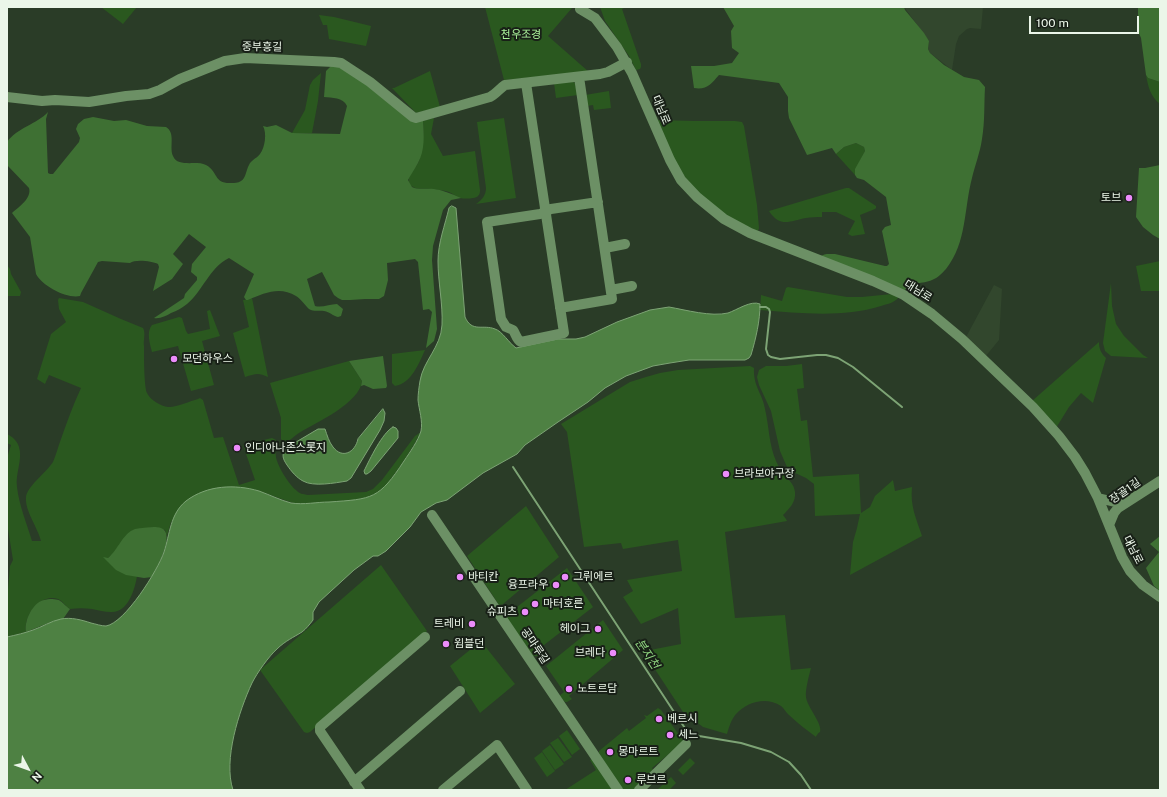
<!DOCTYPE html>
<html>
<head>
<meta charset="utf-8">
<style>
	body { margin:0 }
	#map { position:relative; width:1167px; height:797px; overflow:hidden; background:#2a3c27; font-family:"Public Sans",sans-serif }
	canvas { display:block }
	.frame { position:absolute; inset:0; border:8px solid #ebf6e9; pointer-events:none }
	.north { position:absolute; left:8px; top:749px; width:40px; height:40px; -webkit-text-stroke:3px #182017; paint-order:stroke; rotate:131deg; font-size:11px; font-weight:700; line-height:16px; text-align:center; color:#ebf6e9 }
	.north::after { content:''; display:block; margin:auto; width:14px; height:18px; background:#ebf6e9; clip-path:polygon(50% 0,100% 100%,50% 72%,0 100%) }
	.scale { position:absolute; left:1029px; top:16px; width:110px; height:18px; box-sizing:border-box; border:2px solid #ebf6e9; border-top:0; padding-left:5px; font-size:12px; line-height:14px; white-space:nowrap; color:#ebf6e9; -webkit-text-stroke:3px #182017; paint-order:stroke }
</style>
</head>
<body>
<div id="map">
<canvas width="1167" height="797"></canvas>
<div class="frame"></div>
<div class="north">N</div>
<div class="scale">100 m</div>
</div>
<script>
const c = document.querySelector('canvas').getContext('2d');
c.lineJoin = 'round';
function fillPath(path, color) { c.fillStyle = color; c.fill(path, 'evenodd'); }
function trace(path, color, width, dash) { c.strokeStyle = color; c.lineWidth = width; c.lineCap = dash ? 'butt' : 'round'; c.setLineDash(dash || []); c.stroke(path); }
function write(font, color, halo, rows, align = 'center') {
  c.font = font + ' "Public Sans","Noto Sans KR",sans-serif'; c.lineWidth = 4; c.setLineDash([]); c.textBaseline = 'middle'; c.strokeStyle = halo; c.fillStyle = color; for (const [text, x, y, turn = 0] of rows) {
    c.save(); c.translate(x, y); c.rotate((+turn || 0) * Math.PI / 180); c.textAlign = isNaN(turn) ? turn : align; if (halo) c.strokeText(text, 0, 0); c.fillText(text, 0, 0); c.restore();
  }
}
fillPath(new Path2D(`
	M904,7H983L981,29L970,28L967,29L959,36L956,44L952,70L930,53L928,49L929,41Z
	M994,285L1002,289L999,340L985,357L965,339Z`), '#32472d');
fillPath(new Path2D(`
	M101,7H137L123,24Z
	M485,7H571L572,8L548,36L589,72L504,80Z
	M600,7H626L622,9L641,64V67L640,69L636,70L629,56L605,21Z
	M319,15L334,17L371,26L366,46L329,39L327,25H323Z
	M430,71L440,107L416,113L392,88H394Z
	M321,73L318,101L312,133H292L305,110L310,85L313,80Z
	M1146,75L1148,78L1160,82V104C1150,96 1148,86 1146,75Z
	M573,82L575,83L578,95L556,98L554,83Z
	M609,91L611,108L594,110L593,105L587,106L585,95Z
	M434,118L431,134L443,156L475,151L480,190C480,192 480,194 478,196C475,199 464,199 460,198C456,196 453,194 449,192C443,190 436,190 431,189C423,188 412,191 409,182C407,175 417,167 419,161C423,148 424,134 423,121Z
	M504,118L516,198L476,204C482,200 486,195 486,188L477,122Z
	M656,120L695,121H735L742,122L744,126L757,205L759,228L758,231L736,223L706,202L677,168Z
	M856,143L864,147L865,151L856,169L855,175L836,154L844,147Z
	M846,188H849L876,206V208L875,209L860,215L865,234L852,236L848,234L855,221L836,212H822V217C817,217 811,217 806,218C790,221 780,228 769,211Z
	M1160,261V291H1141L1136,266Z
	M7,265L10,269L11,274L21,292L20,296H7Z
	M1111,283L1112,306L1116,324L1124,336L1143,355L1148,358L1111,356L1105,351L1103,343Z
	M788,287L847,297H862L892,294L897,296L898,298C894,303 887,304 881,306C842,318 800,313 760,310L761,295L782,301L786,288Z
	M59,298L83,302L121,319L143,328C146,333 143,341 144,346C144,356 144,386 147,393C150,400 161,406 168,407C175,408 190,401 198,399L200,398L203,400L214,438L223,437L239,485L255,480L243,445L272,438L276,440C276,446 275,452 276,457C277,465 289,485 296,490C299,494 303,494 308,495L366,492L373,489L382,480L415,436L421,432L412,448L399,468L385,487L376,494L365,498L349,501L302,504L293,503L259,491L246,488L220,487L209,490L171,522L167,536L165,530L154,527L133,530L120,544L114,553L108,558L137,576C135,589 128,613 111,612C105,612 98,610 92,609C85,608 77,608 70,609C65,606 63,601 58,599C40,593 23,616 26,632L7,637L8,589L10,566L13,560L7,523V458L11,445L7,443V434C13,437 17,441 19,447C23,459 15,474 17,487C19,505 27,524 32,541H41C38,528 25,511 26,498C26,487 46,473 53,462C56,455 58,447 61,439C67,422 73,405 81,388L49,375L45,384L37,379L51,334L66,322L59,309L58,300Z
	M252,298L268,377C258,372 255,374 245,377L233,333L249,327L243,300H248Z
	M210,310L220,336L202,341L214,385L191,391L178,346L152,352C150,344 146,332 152,325L179,317L182,318L186,331L188,334L210,329L207,311Z
	M1099,342C1099,349 1101,353 1106,358L1093,403L1081,393L1069,407L1056,428L1032,401Z
	M425,350C419,363 412,383 395,386L392,383V354Z
	M349,361L362,381C360,403 317,422 299,433C294,436 290,441 284,443L281,439V418L270,383Z
	M802,364L804,388L797,389L801,421L807,420L813,477L859,474L861,513L870,507L875,496L893,480L895,491L912,487C910,506 916,518 922,536L850,575L853,542L857,528L860,514L815,516L814,484L806,478L793,472L787,467L780,451L771,411L759,385L757,377L759,370L766,366H786Z
	M750,366L754,368C753,387 763,394 765,409C769,426 769,445 776,461C778,465 780,470 784,474C788,480 794,483 795,492C796,502 790,508 783,515L786,519L787,521L725,532L735,618L785,615L791,670L811,668C809,675 805,691 806,697C807,707 823,724 820,732C819,732 816,736 816,737C807,730 797,723 789,715C786,713 784,708 781,706C766,696 747,702 736,714C731,720 729,727 727,734L703,727L683,712L641,648L650,650L681,644L678,608L641,624L623,597L633,591L627,580L682,571L678,540L623,549L621,543L584,547L567,432L561,424L630,382L646,377L660,373L678,370Z
	M526,506L559,557L503,604L499,605L467,556Z
	M381,565L427,631L310,732L307,733L304,732L260,670Z
	M567,568L593,607L535,652L538,656H533L504,614V610L508,614Z
	M603,620L623,650L569,696L572,699L567,702H565L559,696L564,692L546,666Z
	M481,641L515,684L480,713L450,666Z
	M658,708L661,710L682,739L683,741L681,744L652,768L654,771L635,790H622L599,753V751L627,728L629,731L646,718L644,715L647,716Z
	M567,730L580,749L572,755L559,736Z
	M558,738L572,757L564,762L550,743Z
	M550,745L564,764L555,770L542,751Z
	M542,752L555,771L547,777L534,758Z
	M593,758L613,790H565L596,770L590,760Z
	M690,758L695,763L683,775L678,770Z
	M671,777L676,783L669,790H659L658,789Z`), '#2a581f');
fillPath(new Path2D(`
	M723,7H904L905,10L924,33L929,41L928,49L930,53L944,65L964,77L979,80L985,87C984,104 985,122 982,139C980,153 975,165 972,178C964,208 967,243 946,269C942,273 938,278 932,280C923,284 910,282 904,291L820,257C824,253 829,254 835,254L885,266H887L889,264L882,231L885,227L891,225L886,197L864,180L857,178L855,175V169L865,151L864,147L856,143L844,147L836,154L832,148L807,155L789,118L788,111V97L779,83L719,75C711,84 707,90 694,88L691,66H714L732,63L739,53L732,48L731,31L734,26Z
	M1138,7H1160V82L1148,78L1146,75L1141,38L1138,31Z
	M332,65H336L423,121C424,135 425,150 418,163C415,169 411,174 408,180L412,187C418,190 426,188 434,189C443,190 452,194 461,198L451,200L443,210L433,246L432,260L437,329L434,341L426,348L432,312L429,309L423,310L418,262L415,259L387,263L388,280L384,296L379,299H365L350,300H342L338,298L334,295L322,272L307,279L315,306C322,308 330,304 337,304L343,309L341,316L338,317C333,316 330,312 324,311C319,310 314,312 309,309C305,305 301,299 296,296C280,286 264,293 248,300H246L244,297L254,274L229,258C209,268 203,291 187,304C182,308 177,311 171,313C166,316 160,319 154,318L184,298L185,294L197,280V277L191,272L192,264L206,247L189,234L173,254L183,264L172,279L153,291L159,267L158,264C152,261 135,259 130,263L102,261L98,262L81,293L80,296C67,299 42,286 36,274L30,237L12,213C19,207 32,198 29,188L7,165V142C17,128 37,124 48,112L46,119L48,173L50,174H53L79,142L80,138L76,129L78,124L84,119L93,117L114,121L126,120L147,126L166,127C176,133 169,147 173,156C178,168 196,160 206,165C219,172 213,184 232,183C234,183 238,183 241,181C246,178 246,170 249,165C251,160 256,159 260,154C265,148 267,133 263,126L267,127L276,125L292,133L340,134L347,106C343,97 332,98 324,97L326,71Z
	M1160,165V239L1153,235L1143,227L1136,217L1139,168H1145Z
	M383,356L387,386L386,388L373,389L364,385L361,386L362,381L349,361Z
	M154,527C156,527 159,527 161,528C176,533 157,568 152,577L144,578L126,575L116,570L103,557L108,558C118,550 123,533 135,529C141,528 148,527 154,527Z
	M1160,536V591L1154,586L1146,568L1159,552L1150,544Z
	M50,599C63,599 61,603 70,609L63,619L51,622L26,632C24,622 31,606 41,601C43,600 48,599 50,599Z`), '#3e7033');
const water = new Path2D(`
	M452,206L456,208L465,317C472,333 483,324 495,329C502,331 509,343 516,348L558,339H576L585,337L617,322L650,310L669,307C686,310 711,317 728,313C737,310 751,300 760,304C760,321 756,338 751,355L749,358L745,360H689L670,363L653,366L626,376L605,388L588,402L558,422L525,445L517,454L483,473L447,500L436,503L421,512L410,527L386,551L378,556H373L354,570L319,602L313,612V620C310,624 306,629 302,632C294,637 285,641 277,649C269,656 257,673 252,683C239,711 223,760 233,790H7V637C16,635 25,633 33,630C42,627 51,621 61,619C71,617 82,620 91,623C96,624 101,626 106,626C125,623 158,570 164,552C170,534 170,514 186,501C207,485 235,484 259,491C270,495 280,500 291,503C304,505 317,502 329,502C373,499 379,499 404,461C410,452 418,441 421,431C423,421 419,410 418,400C418,394 419,387 420,381C423,361 441,347 442,325C443,304 438,282 438,261C438,243 445,225 449,208Z
	M383,409L385,413L384,421L380,430L351,478L347,481C335,483 313,487 303,481C297,478 291,471 287,465C283,459 281,455 286,448L318,429H325C327,435 329,442 333,447C342,459 355,453 358,439Z
	M393,427L396,428L398,431V438L371,471L367,474H365L364,471C370,459 382,433 393,427Z`);
fillPath(water, '#4e8143');
trace(water, '#7da475', 1);
trace(new Path2D(`
	M760,307H766L769,309L770,312L766,349L768,355L771,357L780,359L817,355H826L838,358L853,367L902,407
	M513,467L678,718L687,731L699,736L741,743L771,752L789,762L801,775L811,790`), '#7da475', 2);
trace(new Path2D(`
	M580,9L595,18L617,47L632,73L670,160L681,180L697,197L724,219L750,233L873,281L904,295L932,314L962,339L1033,407L1059,436L1075,457L1085,473L1098,498L1122,557L1130,571L1143,585L1160,597
	M526,83C539,166 551,250 564,333L521,342C516,339 516,334 513,330L506,327L501,319L487,222L540,214L551,209L598,202
	M7,97L42,101L55,100L89,102L126,96L149,94L160,90L180,79L225,61L245,58L334,62L341,63L370,82L413,117L416,118L490,97C496,94 499,89 505,85L600,74L608,72L627,62
	M605,248L625,244
	M611,290L632,286
	M560,308L612,299L579,77
	M1098,498L1115,502H1127
	M432,515L618,790
	M1109,525L1114,513L1118,508L1160,481
	M354,782L460,691
	M360,790L320,731V727L425,637
	M443,790L497,745L527,790
	M639,790L686,744`), '#6c9065', 10);
for (const [x, y, r, color] of [
	[1129,198,4,"#ec8cfb"],
	[174,359,4,"#ec8cfb"],
	[237,448,4,"#ec8cfb"],
	[726,474,4,"#ec8cfb"],
	[460,577,4,"#ec8cfb"],
	[565,577,4,"#ec8cfb"],
	[556,585,4,"#ec8cfb"],
	[535,604,4,"#ec8cfb"],
	[525,612,4,"#ec8cfb"],
	[472,624,4,"#ec8cfb"],
	[598,629,4,"#ec8cfb"],
	[446,644,4,"#ec8cfb"],
	[613,653,4,"#ec8cfb"],
	[569,689,4,"#ec8cfb"],
	[659,719,4,"#ec8cfb"],
	[670,735,4,"#ec8cfb"],
	[610,752,4,"#ec8cfb"],
	[628,780,4,"#ec8cfb"]
]) { const dot = new Path2D(); dot.arc(x, y, r, 0, 2 * Math.PI); c.fillStyle = color; c.fill(dot); trace(dot, '#182017', 1.5); }
write('11px', '#aaf19a', '#182017', [
	["천우조경",521,35]
]);
write('11px', '#ebf6e9', '#182017', [
	["중부흥길",262,47,1],
	["대남로",661,110,67],
	["대남로",918,291,32],
	["장골1길",1125,491,-35],
	["대남로",1133,550,63],
	["공마루길",535,646,56]
]);
write('11px', '#ebf6e9', '#182017', [
	["토브",1121,198,"right"],
	["모던하우스",182,359],
	["인디아나존스롯지",245,448],
	["브라보야구장",734,474],
	["바티칸",468,577],
	["그뤼에르",573,577],
	["융프라우",548,585,"right"],
	["마터호른",543,604],
	["슈피츠",517,612,"right"],
	["트레비",464,624,"right"],
	["헤이그",590,629,"right"],
	["윔블던",454,644],
	["브레다",605,653,"right"],
	["노트르담",577,689],
	["베르시",667,719],
	["세느",678,735],
	["몽마르트",618,752],
	["루브르",636,780]
], 'left');
write('italic 12px', '#90d680', '#182017', [
	["분지천",647,654,56]
]);
</script>
</body>
</html>
